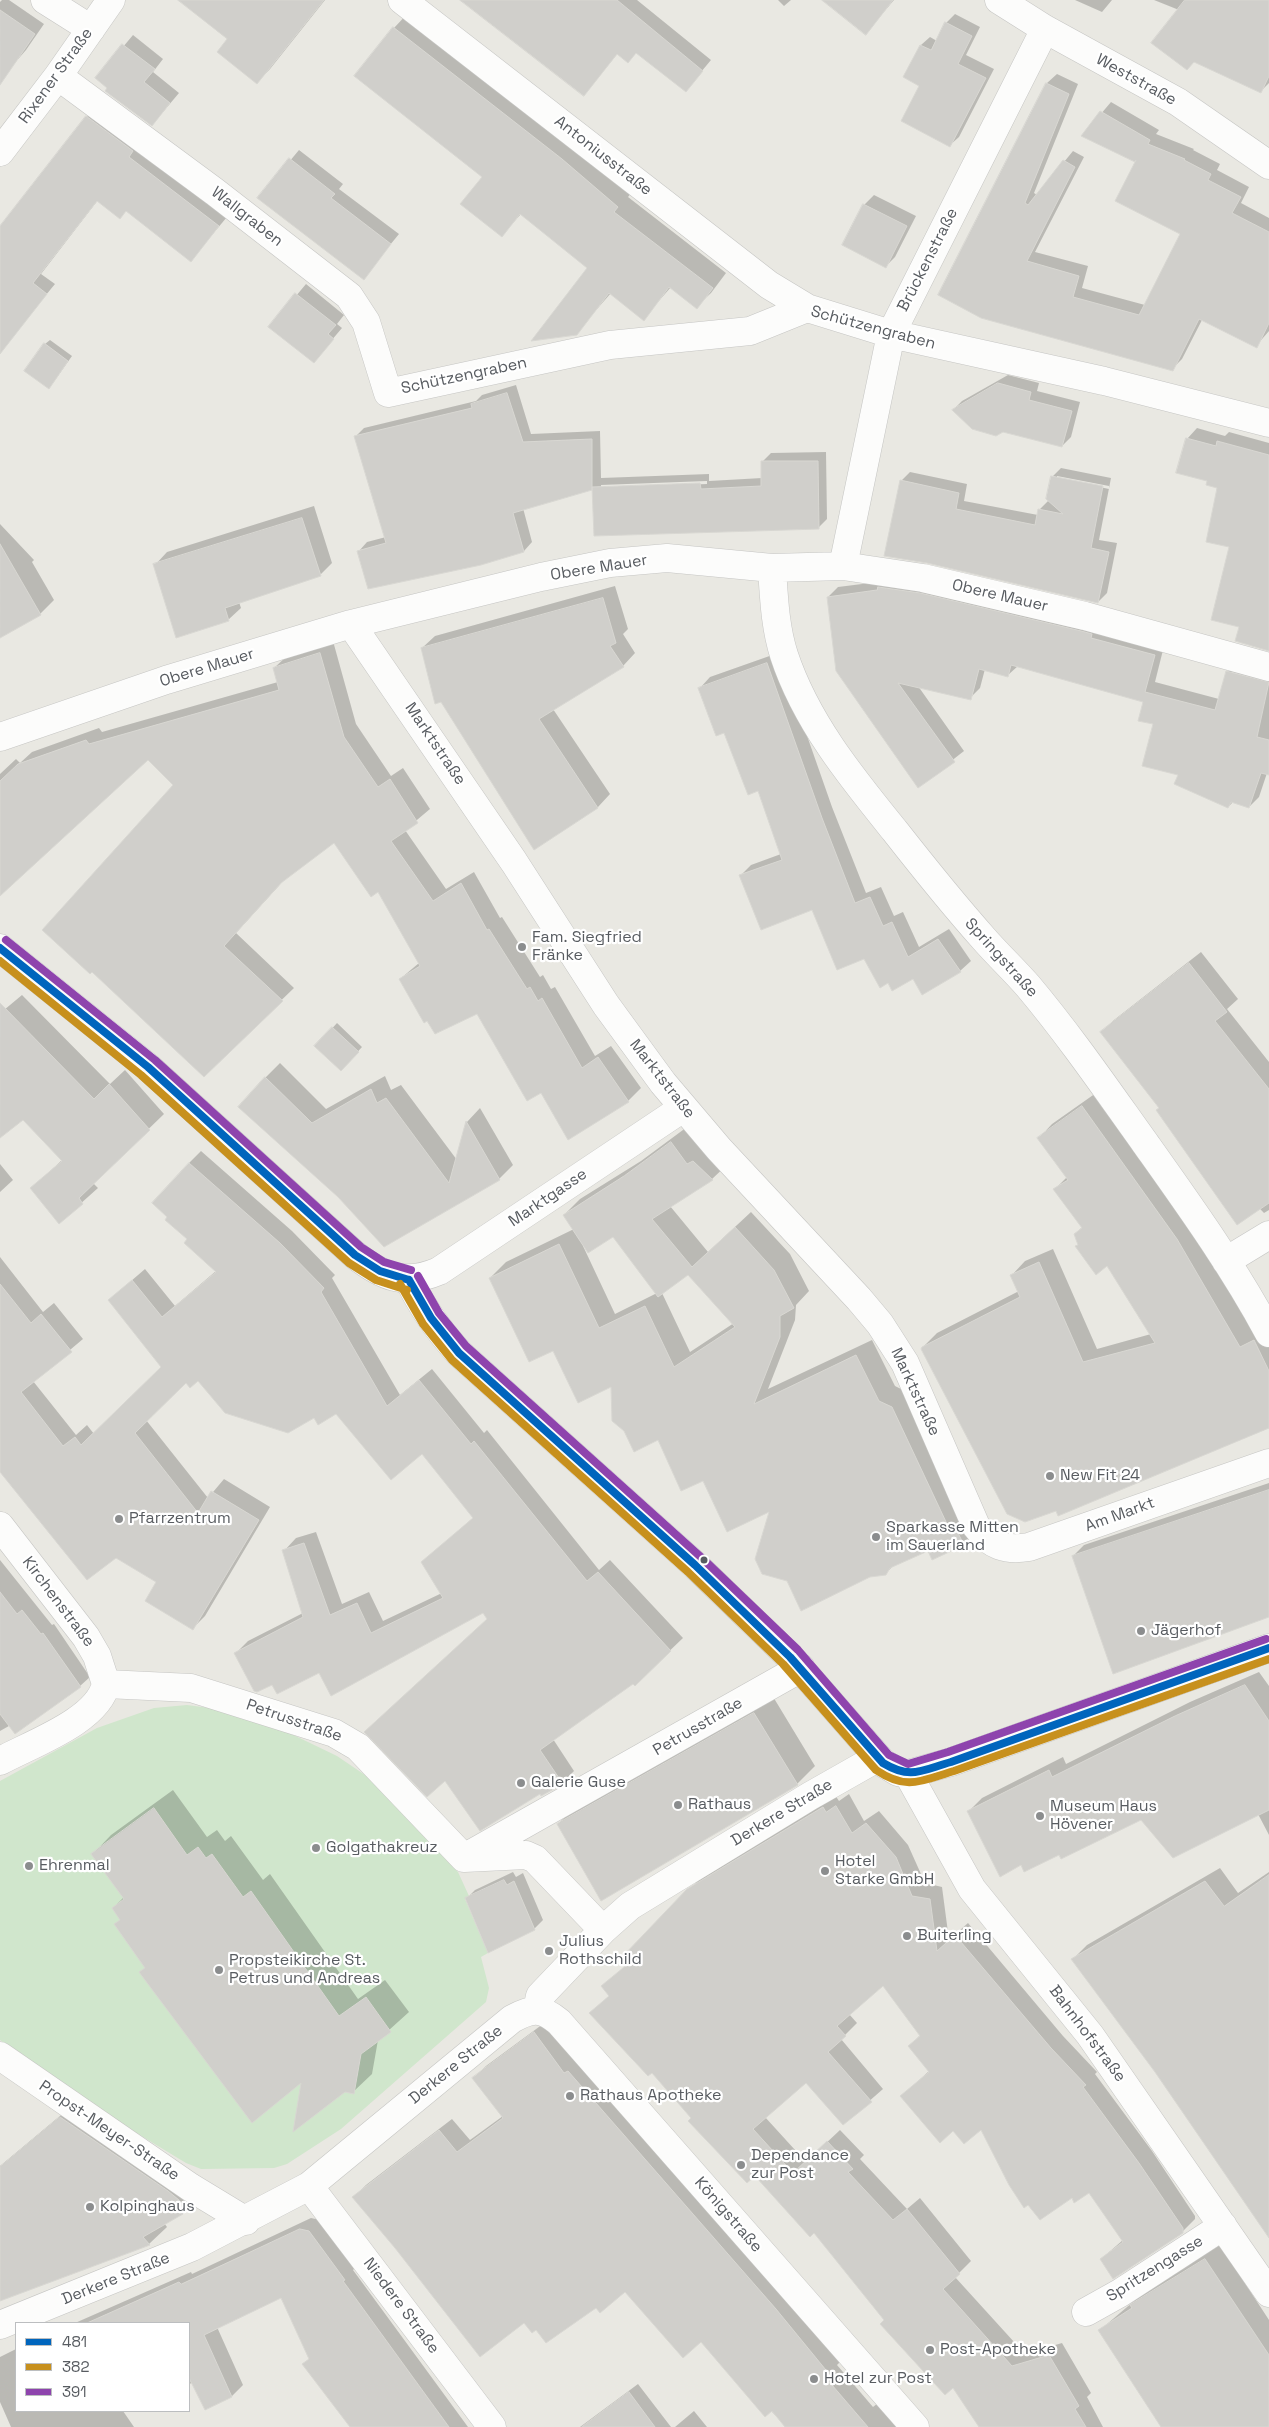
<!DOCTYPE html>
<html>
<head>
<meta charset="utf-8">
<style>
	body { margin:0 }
	#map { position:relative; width:1269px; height:2427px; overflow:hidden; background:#e9e8e2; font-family:"Space Grotesk",sans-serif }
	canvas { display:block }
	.legend { position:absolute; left:15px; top:2322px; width:175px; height:90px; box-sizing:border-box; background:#fff; border:1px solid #bcbec0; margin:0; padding:6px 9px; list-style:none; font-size:15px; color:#585c61 }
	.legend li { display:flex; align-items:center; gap:10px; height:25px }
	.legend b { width:25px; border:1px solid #bcbec0 }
</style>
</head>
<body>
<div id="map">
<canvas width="1269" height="2427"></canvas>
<ul class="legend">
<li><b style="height:6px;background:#0065bd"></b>481</li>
<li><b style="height:6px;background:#c7901d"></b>382</li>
<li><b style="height:6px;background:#8e44ad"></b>391</li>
</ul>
</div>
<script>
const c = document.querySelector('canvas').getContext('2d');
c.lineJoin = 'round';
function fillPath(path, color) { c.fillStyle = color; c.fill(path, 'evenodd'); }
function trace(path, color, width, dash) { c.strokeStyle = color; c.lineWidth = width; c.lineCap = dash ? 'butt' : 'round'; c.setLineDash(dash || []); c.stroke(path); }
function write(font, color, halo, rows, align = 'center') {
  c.font = font + ' "Space Grotesk",sans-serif'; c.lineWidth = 4.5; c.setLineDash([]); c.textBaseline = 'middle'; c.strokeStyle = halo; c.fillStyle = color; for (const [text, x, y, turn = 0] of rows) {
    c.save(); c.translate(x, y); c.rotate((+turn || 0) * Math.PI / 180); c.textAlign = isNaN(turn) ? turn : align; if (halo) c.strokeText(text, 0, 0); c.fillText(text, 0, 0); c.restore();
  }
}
fillPath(new Path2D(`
	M187,1705L210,1708L281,1729L337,1756L365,1775L458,1872L469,1896L465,1899L488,1953L481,1957L489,1988L486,2002L341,2129L287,2164L274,2168L201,2169L186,2163L105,2114L51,2078L0,2040V1781L97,1728L154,1708Z`), '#d0e6cc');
fillPath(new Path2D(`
	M2,0H9L44,24L26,50L0,80V2Z
	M180,0H325L270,69L257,82L229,39Z
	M462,0H637L711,60L686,90L637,52L628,61L618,53L584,95Z
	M778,0H791L784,6Z
	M824,0H894L866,33Z
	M1075,0H1112L1102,12Z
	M1154,0H1269V83L1260,92L1179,10Z
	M408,13L632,192L628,197L726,273L711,293L696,307L671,287L643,319L611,293L576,333L589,268L521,214L502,235L484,177L394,28Z
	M955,14L980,27L966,55L994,69L959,137L950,145L921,85L904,76L921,45L930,37L937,41L946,23Z
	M133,35L163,59L153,72L179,93L152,125L97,78Z
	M1057,74L1078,84L1034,193L1037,195L1073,151L1084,157L1035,252L1088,266L1082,288L1145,305L1181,234L1140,157L1083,135L1111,102L1159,130L1156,134L1194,149L1193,150L1220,164L1217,170L1249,187L1241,203L1269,218V331L1256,346L1202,320L1182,359L1172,369L940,295L1047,83Z
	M95,108L227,217L191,260L127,210L98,200L41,274L55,284L13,335L0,325V239L87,117Z
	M299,150L343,184L339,189L399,234L363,278L259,198Z
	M874,195L916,216L895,257L886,266L844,245L864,205Z
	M306,284L344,315L337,324L342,328L314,361L270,327Z
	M50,340L72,356L53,383L45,344Z
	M1008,375L1039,383L1037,391L1080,402L1071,437L1062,446L953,410L962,401Z
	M516,385L531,434L600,431L601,478L709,474V481L762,478V462L771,453L826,452L827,519L818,528L595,535L594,487L523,508L532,542L524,551H359L367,542L386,537L355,437L364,428L476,401L482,395ZM707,481V484L601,488V485Z
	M1197,428L1225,436L1229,432L1269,443V651L1240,626L1231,546L1219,487L1208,480L1187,439Z
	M1061,468L1111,478L1099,540L1117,543L1107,593L1098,602L901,481L910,472L967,484L964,501L1038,515L1039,510L1049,500L1052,477ZM1057,476L1109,486V489L1057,478Z
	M314,506L332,563L320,575L239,602L241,608L228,620L155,565L167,552Z
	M0,524L34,560L32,562L54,600L40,614L0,637Z
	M886,581L1164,646L1155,682L1219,699L1227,672L1237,662L1269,671V682L1232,672V674L1269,685V774L1267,773L1259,797L1249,807L1233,802L1228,807L1179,774L1144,701L1018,666L1008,675L985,669L980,688L970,698L918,686L964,751L918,787L828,597L838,587Z
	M615,586L628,629L623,634L635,653L623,666L553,709L610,794L598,807L534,848L422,648L435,636Z
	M333,641L356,724L391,776L403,768L430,809L405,830L446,889L474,872L500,918L502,917L540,977L543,975L551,989L555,987L595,1056L611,1046L641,1088L628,1101L569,1138L542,1092L477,1013L400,979L419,963L379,890L334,842L285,879L236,933L294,988L204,1075L175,785L148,758L0,889V774L16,759L20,763L32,752L99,728L102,732L278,682L274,668L287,656Z
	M778,653L832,807L866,893L881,887L894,916L903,912L919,947L949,929L971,961L960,971L914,978L865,957L813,908L740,876L751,865L781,854L759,790L700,688L710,677Z
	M1201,952L1238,999L1227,1009L1269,1062V1210L1264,1213L1161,1107L1102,1032L1114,1020Z
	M22,995L110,1084L125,1070L164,1114L93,1183L98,1188L60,1222L32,1188L62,1160L24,1118L0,1136V1006L4,1010Z
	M337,1023L362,1047L341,1070L316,1046Z
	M280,1063L326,1109L385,1076L391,1090L401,1085L457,1160L467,1122L480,1108L513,1165L499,1179L384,1246L265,1078Z
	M1096,1093L1191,1225L1254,1334L1269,1328V1428L1059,1514L923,1347L937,1333L1019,1291L1012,1275L1025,1261L1053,1249L1097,1349L1151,1334L1107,1265L1077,1246L1079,1244L1075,1235L1082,1227L1054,1190L1067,1177L1039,1138L1052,1124Z
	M687,1127L728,1164L712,1179L670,1206L708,1252L751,1212L790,1254L809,1291L796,1305L795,1320L768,1389L872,1340L895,1386L907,1392L979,1528L963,1544L928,1549L895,1564L885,1574L870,1576L771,1510L703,1479L658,1438L612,1385L553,1349L490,1278L506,1262L574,1229L564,1215L580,1199L641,1161ZM613,1236L657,1293L615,1314L583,1246ZM688,1273L734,1323L690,1352L662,1293Z
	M201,1151L292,1231L335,1275L332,1278L400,1395L432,1369L484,1433L487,1430L599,1570L610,1560L683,1638L635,1684L634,1682L553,1739L574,1771L562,1783L542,1795L488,1618L483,1611L319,1671L272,1683L236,1653L248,1641L303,1613L284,1551L296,1538L316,1532L342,1604L369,1592L383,1621L442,1593L423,1562L474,1517L422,1452L336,1412L314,1416L199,1379L186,1381L146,1420L208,1498L224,1479L270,1507L205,1616L193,1628L158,1581L0,1469V1257L43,1312L54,1303L83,1339L33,1381L76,1435L87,1425L94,1434L163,1367L109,1300L145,1269L175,1306L216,1271L189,1239V1163Z
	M0,1164L13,1180L0,1192Z
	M1269,1483V1615L1073,1556L1084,1545Z
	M0,1560L52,1625L54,1624L90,1677L80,1686L0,1731Z
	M1259,1672L1269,1686V1835L1258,1814L1141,1818L1060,1853L1021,1863L968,1812L982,1798L1063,1757L1066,1764L1190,1702Z
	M772,1695L815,1766L797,1784L558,1824L577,1805Z
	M173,1790L207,1837L217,1830L225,1841L231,1836L263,1880L270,1874L358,1999L385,1980L409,2012L378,2040L372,2074L353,2092L303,2080L141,1972L146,1967L116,1924L121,1919L113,1908L124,1897L93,1854L111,1835Z
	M849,1794L864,1821L879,1811L908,1845L925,1883L942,1887L949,1940L968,1923L1063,2036L1097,2072L1095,2074L1152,2151L1195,2216V2219L1182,2232L1101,2259L1123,2240L1089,2191L1072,2197L981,2128L953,2129L902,2096L929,2071L910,2046L921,2034L883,1985L849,2014L857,2023L841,2039L883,2089L843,2124L806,2081L765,2117L806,2162L840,2130L864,2155L860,2159L907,2209L920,2198L971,2261L955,2277L1025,2354L1062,2343L1091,2393L1087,2397L1103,2427H981L953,2386L885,2320L814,2231L693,2118L652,2071L591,2013L610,1995L603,1986L630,1962L701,1877L835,1795L839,1801Z
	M1220,1868L1238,1893L1269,1872V2236L1156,2071L1073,1959L1087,1945Z
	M513,1872L516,1877L523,1873L543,1920L534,1929L466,1899L475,1890Z
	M547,2021L841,2361L837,2365L873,2407L878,2403L898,2427H787L701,2340L625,2290L596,2306L536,2328L396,2247L354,2197L366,2185L452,2119L470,2140L503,2116L473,2079L486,2066Z
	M79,2100L200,2195L182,2213L164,2223L167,2227L149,2244L0,2299V2166Z
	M311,2218L320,2220L355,2268L353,2270L468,2427H368L304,2364L310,2358L282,2297L217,2327L243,2385L232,2396L205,2408L192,2383L189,2384V2323H75L191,2272L192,2274Z
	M1220,2245L1269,2320V2427H1163L1100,2330L1147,2290Z
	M16,2349V2411H123L134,2427H11L0,2402V2357Z
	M638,2384L671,2427H580Z
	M694,2411L707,2427H675Z`), '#0003');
const building = new Path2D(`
	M178,0H324L257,84L217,52L227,39Z
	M460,0H617L703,71L686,92L636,53L628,63L617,54L584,96Z
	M822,0H893L866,35Z
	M1185,0H1269V76L1261,93L1194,62L1187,70L1151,43Z
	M0,10L35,34L0,85Z
	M945,22L972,36L958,64L986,78L950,147L901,121L919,86L903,77L920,45L931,50Z
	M393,27L562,159L618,207L614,212L713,288L697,309L669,287L644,321L609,293L577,335L531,341L587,268L520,214L502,237L460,204L482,177L354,76Z
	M122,44L155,69L144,82L170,103L152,126L105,91L107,88L95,78Z
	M1046,83L1069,94L1025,203L1028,205L1063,160L1075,167L1027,261L1079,276L1073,297L1139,315L1180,234L1115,201L1136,160L1135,162L1081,136L1100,111L1150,140L1148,144L1185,159L1184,160L1211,174L1208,180L1241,197L1232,213L1269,232V323L1257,348L1199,319L1173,371L981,318L938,295Z
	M86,116L133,151L129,157L219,226L191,262L126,211L120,219L97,201L33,283L47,294L0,354V226Z
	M289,158L335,194L331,198L391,244L364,280L257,198Z
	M863,204L907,226L886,268L842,245Z
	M295,293L336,325L328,334L334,339L314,363L268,327Z
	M44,343L68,361L49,389L24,371Z
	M998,383L1031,392L1029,400L1072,411L1062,447L1003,432L996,436L972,429L952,410Z
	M507,393L523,442L592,439V487L700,483L701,489L761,486V461H818L819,529L594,536L592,487V490L513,513L524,552L481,565L368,589L357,551L386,543L354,436L472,408L471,404Z
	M1186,438L1216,446L1217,441L1269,455V651L1235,641L1239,627L1211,620L1229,547L1206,542L1217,488L1206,485L1207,481L1176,473Z
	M1051,476L1103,486L1091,548L1109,552L1098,603L927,563L884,556L900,480L959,493L956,509L1035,525L1038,509L1063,514L1046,499Z
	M302,518L321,576L225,608L229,621L176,638L153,564Z
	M0,544L41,615L0,638Z
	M878,587L920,593L1081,631L1092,634L1091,638L1155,655L1145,692L1215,710L1226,671L1269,682L1257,737L1269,740V775L1261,773L1249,808L1231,802L1228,808L1174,784L1178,775L1142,766L1153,724L1138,721L1143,702L1011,665L1008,677L979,669L971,700L898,683L955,762L918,788L836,671L827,597L877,590Z
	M603,598L616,643L610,646L624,667L539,719L598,808L534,850L441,702L435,704L421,648Z
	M320,653L344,737L378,787L390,779L418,823L391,841L433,901L461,883L487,930L489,929L527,989L530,987L538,1001L542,998L582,1068L598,1057L629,1102L568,1140L541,1093L527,1101L477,1014L435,1034L427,1021L424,1023L399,979L420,966L378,892L371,897L334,843L281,883L224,946L283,1001L204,1077L92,972L90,974L42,930L173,785L148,760L0,896V781L18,764L86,740L89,744L279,690L273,668Z
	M767,663L822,818L855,903L870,897L883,926L892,922L908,957L938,939L961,972L922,995L913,979L892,991L888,983L880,988L864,959L837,970L812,910L761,930L739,875L782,860L758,791L748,795L724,733L716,736L698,688Z
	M1189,963L1227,1012L1215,1021L1269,1089V1203L1237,1225L1156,1110L1159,1108L1100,1032Z
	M0,1003L94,1099L109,1084L150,1130L79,1198L83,1204L59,1224L30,1188L62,1161L23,1120L0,1138Z
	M332,1027L359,1052L341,1071L314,1046Z
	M265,1077L312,1123L371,1089L377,1103L386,1098L449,1183L466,1121L500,1180L384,1247L338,1197L238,1107Z
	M1082,1106L1177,1239L1240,1347L1254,1340L1269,1371V1428L1058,1516L1056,1511L1025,1522L1007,1514L921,1349L922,1347L1020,1297L1010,1275L1039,1262L1083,1362L1155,1343L1107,1266L1096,1275L1075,1246L1078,1245L1074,1234L1082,1228L1053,1189L1068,1180L1037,1138Z
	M671,1142L687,1164L693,1161L713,1180L652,1219L692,1267L735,1227L774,1270L794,1308L780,1316V1337L754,1404L856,1355L879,1401L892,1407L947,1524L955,1527L964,1545L932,1560L928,1551L890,1568L886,1575L870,1577L801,1611L787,1581L762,1574L755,1559L769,1512L727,1532L703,1481L681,1491L658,1440L634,1452L624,1431L612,1421L611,1387L578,1403L553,1351L529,1362L489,1278L559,1244L599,1328L645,1306L674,1367L735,1327L688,1275L658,1297L613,1237L588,1253L563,1215L624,1176Z
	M189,1163L280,1243L324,1288L321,1292L387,1406L419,1380L471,1444L474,1441L587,1581L598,1572L671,1651L635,1686L633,1684L540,1750L563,1784L541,1796L540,1794L480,1831L445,1781L427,1797L364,1732L487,1619L483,1613L331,1696L319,1673L277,1694L272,1685L257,1692L254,1691L234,1653L303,1617L282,1550L304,1543L330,1615L357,1603L371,1633L443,1598L421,1562L473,1518L422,1454L391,1480L336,1414L318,1425L314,1418L288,1433L225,1413L198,1381L190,1388L186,1383L135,1433L198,1513L211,1491L259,1520L193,1630L145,1601L156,1582L116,1558L87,1580L0,1472V1284L31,1323L41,1314L72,1352L21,1392L63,1446L75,1437L81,1445L161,1367L108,1300L132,1280L162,1317L216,1272L184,1243L187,1239L165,1220L167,1217L152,1203Z
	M1269,1490V1617L1113,1674L1072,1556Z
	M0,1592L17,1614L22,1610L41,1634L43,1633L81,1687L15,1734L0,1714Z
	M1245,1685L1269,1721V1810L1173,1858L1141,1820L1061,1859L1059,1855L1024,1872L1021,1865L1000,1877L967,1811L1049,1770L1052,1777L1175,1716Z
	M754,1713L798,1785L601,1901L557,1824Z
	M836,1806L852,1833L866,1823L896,1857L912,1896L930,1899L937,1951L955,1935L1051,2048L1086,2085L1083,2087L1139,2163L1183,2228V2233L1113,2279L1100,2259L1123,2242L1089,2193L1074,2203L1072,2198L1040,2220L1028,2205L1024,2208L1009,2185L981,2130L964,2144L953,2131L940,2143L900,2096L929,2072L908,2046L920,2036L883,1986L837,2026L846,2036L828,2052L872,2102L843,2125L806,2083L753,2129L793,2173L827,2141L853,2169L848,2172L893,2220L907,2209L960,2274L943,2289L1012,2366L1049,2355L1079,2406L1075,2409L1086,2427H979L953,2388L945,2395L880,2324L884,2320L814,2233L810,2237L755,2176L747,2183L688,2121L691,2118L652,2073L648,2076L589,2013L609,1996L601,1986L629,1963L623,1956L687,1889L823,1807L826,1812Z
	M154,1808L187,1855L198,1847L206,1858L212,1854L243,1897L251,1891L339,2016L366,1997L391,2032L361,2054L354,2094L345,2092L293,2132L301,2083L252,2123L139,1972L145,1968L114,1924L120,1920L112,1908L124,1899L91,1854Z
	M1269,1875V2238L1155,2072L1071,1959L1205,1881L1224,1906Z
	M504,1880L507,1885L514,1881L535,1930L488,1953L465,1898Z
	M534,2032L564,2073L568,2071L776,2309L830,2375L826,2378L868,2427H785L772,2411L765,2417L701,2342L683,2358L625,2292L600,2313L596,2308L546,2343L536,2330L532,2333L524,2323L480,2357L395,2248L352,2197L439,2130L457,2152L503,2118L472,2078Z
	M60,2117L168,2191L179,2200L183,2214L143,2237L150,2245L0,2301V2167Z
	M300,2229L309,2231L323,2250L345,2280L343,2281L449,2427H350L302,2364L309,2359L281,2298L204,2335L232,2397L205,2410L189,2378V2323H87L179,2282L181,2284Z
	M1205,2259L1269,2355V2427H1161L1098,2330L1132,2308L1130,2305Z
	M629,2392L655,2427H582Z`);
fillPath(building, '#d0cfcb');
trace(building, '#d8d7d2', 1);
const minor = new Path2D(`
	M45,0L91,29
	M402,0L769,285L807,308L891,334L1104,381L1269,423
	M999,0L1045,29L1178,102L1269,165
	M58,76L215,192L349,296L366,322L388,393L610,345L750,331L807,308
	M0,152L58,76L111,0
	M843,566L891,334L1045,29
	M772,568C774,598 775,627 784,655C806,722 852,778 895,831C924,868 953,904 984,939C998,955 1014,970 1028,986C1070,1036 1107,1090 1145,1143C1189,1205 1233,1266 1269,1333
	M351,624L514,862L606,1005L663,1083L719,1149L859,1299L880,1324L905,1363L976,1526C991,1546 1005,1551 1029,1547L1269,1463
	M0,737L166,680L351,624L541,577L610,563L667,558L772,568L843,566L923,578L1085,616L1269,667
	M0,948L148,1067L355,1255C383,1277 404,1286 439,1271L683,1108
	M1226,1261L1269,1235
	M409,1280C422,1308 438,1330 459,1353L695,1565L790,1657L883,1763L898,1772L908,1774L951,1762L1269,1648
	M0,1526L86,1637L97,1656L106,1684C98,1721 31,1744 0,1761
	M106,1684L191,1688L334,1733L358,1747L464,1858L526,1855L535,1859L603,1930
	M908,1774L972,1889L1090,2035L1269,2293
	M471,1854L801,1668
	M537,2010L540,1996L603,1930L630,1906L810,1796L877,1758
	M0,2056L190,2187L246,2221
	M309,2186L492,2427
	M1086,2312L1120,2293L1223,2226
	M0,2325L192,2247L309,2186L512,2019C532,2008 541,2007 559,2022L915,2427`);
trace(minor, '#c5c5c3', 29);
trace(minor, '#fcfcfb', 28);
trace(new Path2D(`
	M0,948L148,1067L355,1255L380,1271L409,1280
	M409,1280L431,1318L459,1353L695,1565L790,1657L883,1763C911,1780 922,1770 951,1762L1269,1648`), '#0065bd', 8);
trace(new Path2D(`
	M0,961L141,1075L349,1263L376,1280L407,1290
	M400,1284L423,1324L452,1360L688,1572L783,1664L876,1770C907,1791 921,1781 954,1771L1269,1659`), '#c7901d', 8);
trace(new Path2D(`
	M6,940L155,1060L361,1247L384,1262L411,1270
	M418,1276L439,1313L466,1346L702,1558L798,1650L889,1755L908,1764L948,1752L1266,1639`), '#8e44ad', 8);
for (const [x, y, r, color] of [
	[522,947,5,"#8b8d8e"],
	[1050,1476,5,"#8b8d8e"],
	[119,1519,5,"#8b8d8e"],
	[876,1537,5,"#8b8d8e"],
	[704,1560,4.5,"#585c61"],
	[1141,1631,5,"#8b8d8e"],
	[521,1783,5,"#8b8d8e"],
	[678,1805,5,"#8b8d8e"],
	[1040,1816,5,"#8b8d8e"],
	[316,1848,5,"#8b8d8e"],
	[29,1866,5,"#8b8d8e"],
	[825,1871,5,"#8b8d8e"],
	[907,1936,5,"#8b8d8e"],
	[549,1951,5,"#8b8d8e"],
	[219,1970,5,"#8b8d8e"],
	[570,2096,5,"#8b8d8e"],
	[741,2165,5,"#8b8d8e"],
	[90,2207,5,"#8b8d8e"],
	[930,2350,5,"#8b8d8e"],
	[814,2379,5,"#8b8d8e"]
]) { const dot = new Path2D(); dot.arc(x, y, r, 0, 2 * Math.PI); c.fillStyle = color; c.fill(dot); trace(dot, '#fff', 2); }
write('16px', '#585c61', '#fff', [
	["Rixener Straße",56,76,-54],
	["Weststraße",1136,80,29],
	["Antoniusstraße",603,156,38],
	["Wallgraben",247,217,38],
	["Brückenstraße",928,260,-63],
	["Schützengraben",873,328,15],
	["Schützengraben",464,376,-12],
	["Obere Mauer",599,568,-9],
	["Obere Mauer",1000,596,13],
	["Obere Mauer",207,668,-17],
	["Marktstraße",435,744,56],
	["Springstraße",1001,958,48],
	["Marktstraße",662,1079,52],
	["Marktgasse",548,1198,-34],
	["Marktstraße",915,1392,65],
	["Am Markt",1120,1515,-20],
	["Kirchenstraße",58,1602,53],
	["Petrusstraße",294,1721,19],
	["Petrusstraße",698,1727,-30],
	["Derkere Straße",782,1813,-31],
	["Bahnhofstraße",1087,2034,53],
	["Derkere Straße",456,2065,-39],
	["Propst-Meyer-Straße",109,2131,34],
	["Königstraße",728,2215,49],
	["Spritzengasse",1155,2269,-32],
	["Derkere Straße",116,2279,-22],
	["Niedere Straße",401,2306,53]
]);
write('16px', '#585c61', '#fff', [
	["Fam. Siegfried",532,938],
	["Fränke",532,956],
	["New Fit 24",1060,1476],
	["Pfarrzentrum",129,1519],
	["Sparkasse Mitten",886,1528],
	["im Sauerland",886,1546],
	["Jägerhof",1151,1631],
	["Galerie Guse",531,1783],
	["Rathaus",688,1805],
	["Museum Haus",1050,1807],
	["Hövener",1050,1825],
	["Golgathakreuz",326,1848],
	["Hotel",835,1862],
	["Starke GmbH",835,1880],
	["Ehrenmal",39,1866],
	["Buiterling",917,1936],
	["Julius",559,1942],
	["Rothschild",559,1960],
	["Propsteikirche St.",229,1961],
	["Petrus und Andreas",229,1979],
	["Rathaus Apotheke",580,2096],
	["Dependance",751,2156],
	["zur Post",751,2174],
	["Kolpinghaus",100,2207],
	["Post-Apotheke",940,2350],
	["Hotel zur Post",824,2379]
], 'left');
</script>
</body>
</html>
